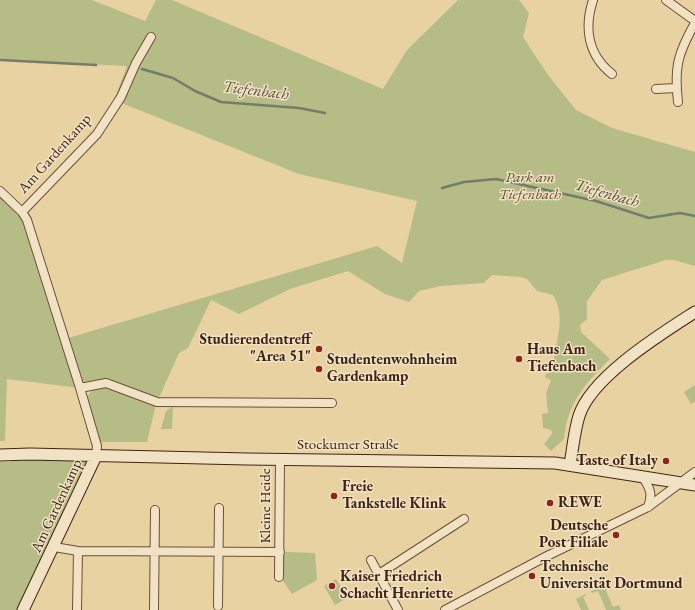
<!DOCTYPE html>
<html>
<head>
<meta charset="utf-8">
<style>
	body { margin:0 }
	canvas { display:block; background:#e8d2a2 }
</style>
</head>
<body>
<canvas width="695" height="610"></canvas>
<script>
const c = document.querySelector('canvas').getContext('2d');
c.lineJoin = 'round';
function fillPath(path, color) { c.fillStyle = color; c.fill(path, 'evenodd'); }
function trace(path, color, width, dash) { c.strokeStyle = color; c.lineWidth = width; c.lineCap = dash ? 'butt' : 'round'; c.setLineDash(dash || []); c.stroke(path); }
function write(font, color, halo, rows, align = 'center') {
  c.font = font + ' "EB Garamond",serif'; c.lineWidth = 3; c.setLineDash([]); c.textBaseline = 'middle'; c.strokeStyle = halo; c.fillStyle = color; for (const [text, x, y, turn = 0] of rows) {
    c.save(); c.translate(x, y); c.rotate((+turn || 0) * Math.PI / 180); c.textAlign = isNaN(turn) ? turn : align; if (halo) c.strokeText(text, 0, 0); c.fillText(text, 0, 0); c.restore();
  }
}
fillPath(new Path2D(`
	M0,0H92L145,21L156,0H172L383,89L407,50L458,0H519L529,13L523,37L548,75L576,110L612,128L695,152V266L674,260H666L602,280L587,301V319L580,325L581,332L610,359C584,385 568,402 564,439L551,451L544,444L552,434L551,428V430L543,428L542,414L548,413L546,393L551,380L545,377L546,374L553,371C553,346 568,319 553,295L537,291L527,279L521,277L492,275L484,283L441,286L419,291L409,302L385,294L348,271L290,289L239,314L211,300L188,348L179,353L157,402L106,383L80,388L7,379L5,441H0V196L27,220L65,339L377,246L402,263L417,201L299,174L114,100L127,66L0,60Z
	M695,385V402L691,404L684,392Z
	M106,386L156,404L147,442H100L87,397L93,389Z
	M173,406L172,429H161L166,411Z
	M30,454L96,456L23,610H0V462H9Z
	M286,552L315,553L317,580L292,594L281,578L282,555Z
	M336,579L347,598L335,605L324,586Z
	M606,585H611L605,588L613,607L619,605L621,610H606L598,591L592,593L591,591Z
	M585,594L586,596L583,597L589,610H581L576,599Z`), '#b5bc85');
trace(new Path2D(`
	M0,60L96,65
	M142,69L173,78L195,91L221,102L299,108L325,113
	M442,188L464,182L496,179L596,201L649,218L680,213L695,216`), '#757c6c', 2.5);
const street = new Path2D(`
	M593,0C584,28 588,55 612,74
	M666,0L695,21
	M656,89L676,88
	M678,102C674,67 678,53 695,23
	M0,191L22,212L27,220L80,388L97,446L96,456
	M22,212L97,134L121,97L136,63L151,37
	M80,388L106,383L157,402L332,403
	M642,476C650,488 653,494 648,507
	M54,547L78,551L280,552
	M371,560L398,610
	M379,574L464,519
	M279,577L280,459
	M218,606L219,508
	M77,610L78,551
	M154,610L155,510
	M445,610L547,556L648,507L695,472`);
const secondary = new Path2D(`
	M0,455L30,454L247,459L555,463L695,485
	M570,464C573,448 574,432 579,416C591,377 661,334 695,312
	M23,610L96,456`);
trace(street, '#6b4f39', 10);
trace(secondary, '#412316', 13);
trace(street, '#f0e2c3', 8);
trace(secondary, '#f0e2c3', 11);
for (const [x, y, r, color] of [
	[319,349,4,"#8f2418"],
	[519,359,4,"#8f2418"],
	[319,369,4,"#8f2418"],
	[666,461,4,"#8f2418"],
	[334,496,4,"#8f2418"],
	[550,503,4,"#8f2418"],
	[616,535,4,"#8f2418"],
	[532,576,4,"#8f2418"],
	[332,586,4,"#8f2418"]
]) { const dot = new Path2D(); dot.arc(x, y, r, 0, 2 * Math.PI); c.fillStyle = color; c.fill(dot); trace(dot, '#f0e2c3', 1.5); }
write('15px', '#412316', '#f0e2c3', [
	["Am Gardenkamp",55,154,-48],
	["Stockumer Straße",348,445],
	["Am Gardenkamp",57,506,-65],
	["Kleine Heide",266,506,-90]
]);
write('italic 15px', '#5e4932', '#f0e2c3', [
	["Park am",530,178],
	["Tiefenbach",530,195]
]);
write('bold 15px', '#412316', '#f0e2c3', [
	["Studierendentreff",311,340,"right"],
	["\"Area 51\"",311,357,"right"],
	["Haus Am",527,350],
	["Tiefenbach",527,367],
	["Studentenwohnheim",327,360],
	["Gardenkamp",327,377],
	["Taste of Italy",658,461,"right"],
	["Freie",342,487],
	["Tankstelle Klink",342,504],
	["REWE",558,503],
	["Deutsche",608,526,"right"],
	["Post Filiale",608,543,"right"],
	["Technische",540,567],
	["Universität Dortmund",540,584],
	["Kaiser Friedrich",340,577],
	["Schacht Henriette",340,594]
], 'left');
write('italic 16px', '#56483a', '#f0e2c3', [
	["Tiefenbach",256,91,7],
	["Tiefenbach",607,194,16]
]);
</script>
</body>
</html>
